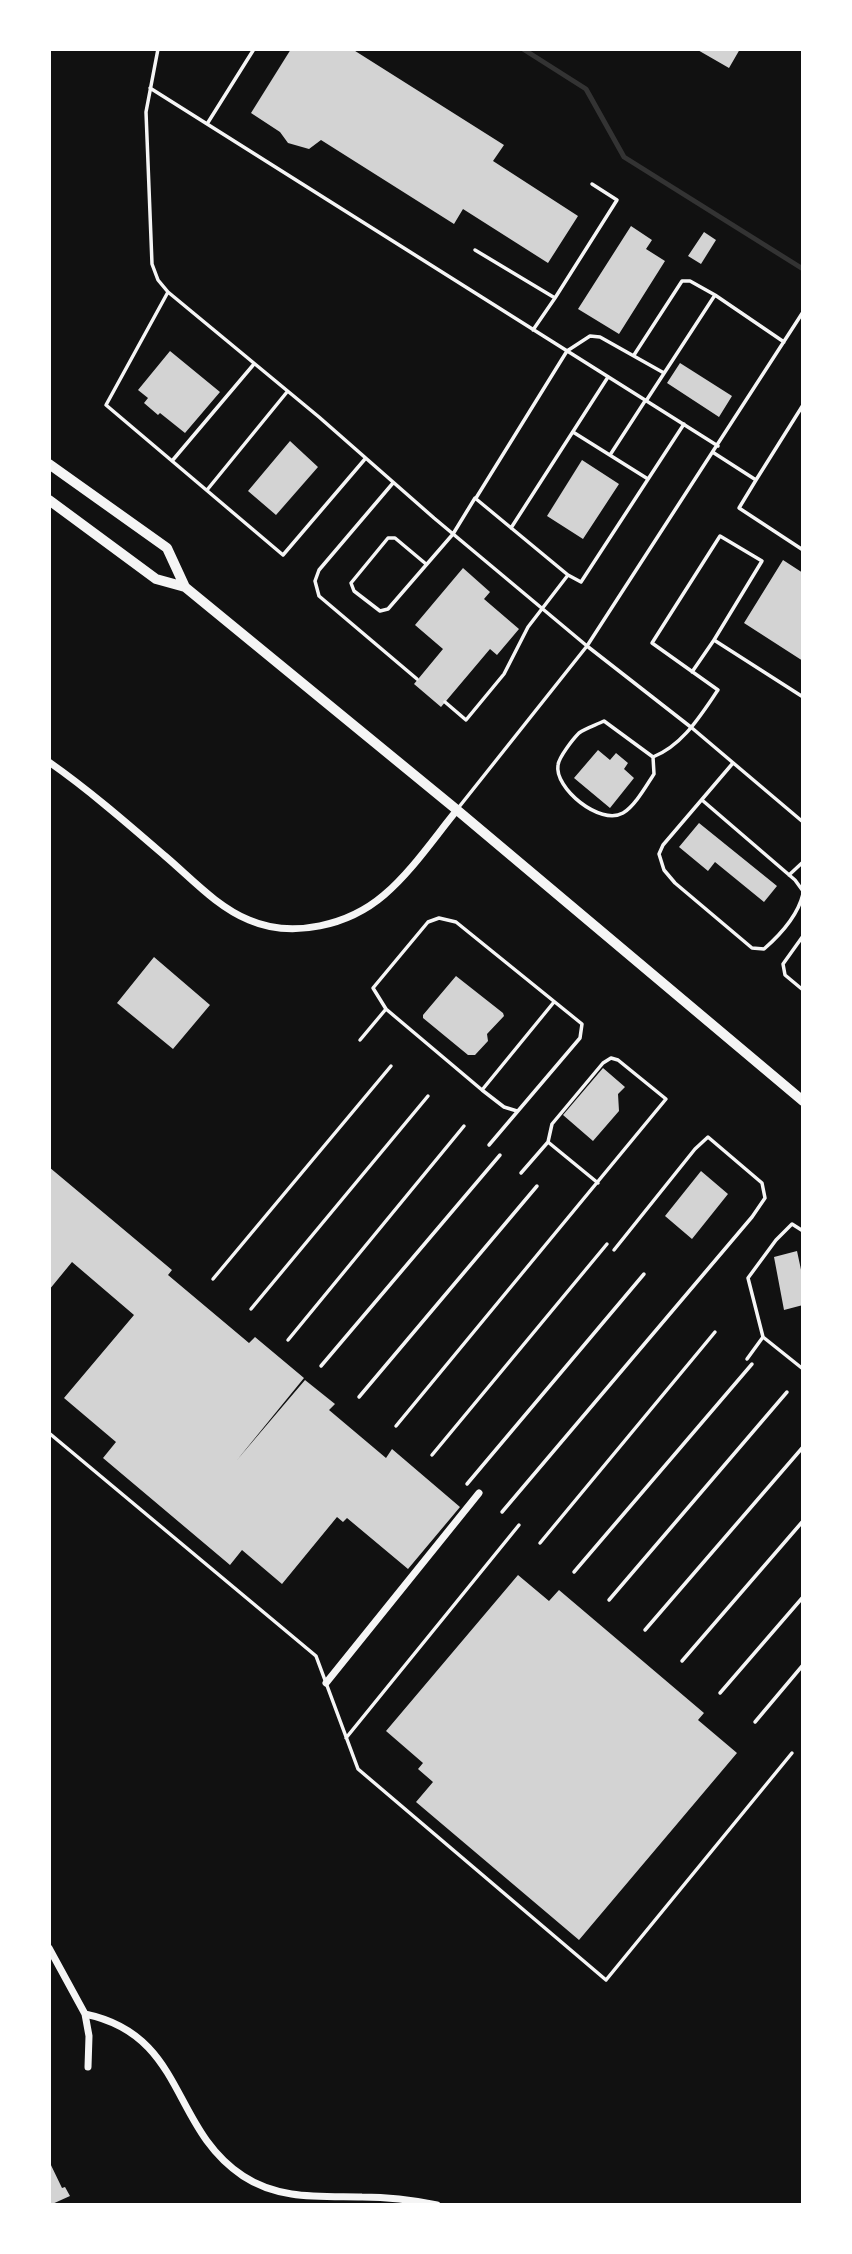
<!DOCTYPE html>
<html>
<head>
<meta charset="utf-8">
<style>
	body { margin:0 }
	#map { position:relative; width:852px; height:2254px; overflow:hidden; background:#111; font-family:"Noto Sans",sans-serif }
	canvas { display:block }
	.frame { position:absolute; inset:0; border:51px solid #fff; pointer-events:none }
</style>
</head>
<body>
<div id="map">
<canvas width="852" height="2254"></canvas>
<div class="frame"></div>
</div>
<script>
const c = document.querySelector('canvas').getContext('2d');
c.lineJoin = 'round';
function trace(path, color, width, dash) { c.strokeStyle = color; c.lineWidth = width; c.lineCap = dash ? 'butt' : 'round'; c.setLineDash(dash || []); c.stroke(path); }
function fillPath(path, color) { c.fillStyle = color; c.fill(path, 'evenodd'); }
trace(new Path2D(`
	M523,49L586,89L624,157L803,269`), '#333', 5);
fillPath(new Path2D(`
	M291,49H352L504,145L493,161L578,216L548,263L463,209L454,224L321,140L309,149L288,143L280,132L251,113Z
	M696,49H740L729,68Z
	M631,226L652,240L646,249L665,261L619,334L578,309Z
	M704,232L716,240L701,264L688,256Z
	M170,351L220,392L185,433L160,413L158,415L144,403L148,398L138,390Z
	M680,363L732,396L719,417L667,383Z
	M290,441L318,467L276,515L248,491Z
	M582,460L619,484L583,539L547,516Z
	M783,560L803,573V661L744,623Z
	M463,568L490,592L484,599L519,629L497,655L490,649L441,707L414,684L443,649L415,625Z
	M598,750L610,760L616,753L628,763L624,769L634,778L610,808L574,778Z
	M699,823L777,886L764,902L715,862L708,871L679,847Z
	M154,957L210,1005L173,1049L117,1003Z
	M456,976L503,1013L504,1016L487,1034L488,1041L475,1055H468L423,1018V1015Z
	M603,1068L625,1087L618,1094L619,1111L593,1141L563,1115Z
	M49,1167L172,1270L168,1275L249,1343L255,1337L304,1378L237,1460L305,1380L335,1404L329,1410L386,1458L392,1449L460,1507L408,1569L347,1518L343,1522L337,1517L282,1584L242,1550L230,1565L103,1458L116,1442L64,1398L134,1315L72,1262L49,1290Z
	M701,1171L728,1194L692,1239L665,1216Z
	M797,1251L803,1279V1305L784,1310L774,1257Z
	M518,1575L549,1601L559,1590L704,1713L698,1720L737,1753L579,1940L416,1802L433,1782L418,1769L423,1763L386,1731Z
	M49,2161L62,2188L65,2187L70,2196L50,2205Z`), '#d3d3d3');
trace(new Path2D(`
	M158,49L146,112L152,264L158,280L168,292L319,417L434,518L587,646L692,728L803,822
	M150,88L718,446
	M207,124L254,49
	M475,250L555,298L533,330
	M168,292L106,405L283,555L365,459
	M555,298L617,200L592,184
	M634,355L682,281H690L715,295
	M646,401L715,295L784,342
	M573,432L648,479
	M714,453L756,480L803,405
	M610,455L645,401
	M172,461L254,364
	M756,480L739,508L803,550
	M393,483L319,570L315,581L319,596L417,679
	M207,490L287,392
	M476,498L567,351L590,336L600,337L664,373
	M511,528L608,377
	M426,564L395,538H388L351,583L354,591L380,611L388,609L453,534L475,498L568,575L528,627L504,674L466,720L445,702
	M568,575L581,582L684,424
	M692,672L714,640
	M604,721L653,757L654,774C646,786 635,806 623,813C600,826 554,788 558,765C559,757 573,739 579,733C586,728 596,725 604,721Z
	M653,757C683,745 700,716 718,690L652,643L720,536L762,561L714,640L803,697
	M733,763L663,845L659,854L664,870L675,883L752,948L764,949C780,935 798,915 803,894
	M702,800L795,880L803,891
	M459,807L587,646L803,312
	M789,875L803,862
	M803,936L783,964L785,975L803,990
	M386,1009L482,1090
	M360,1040L386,1009L373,988L428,922L439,918L456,922L582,1024L580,1038L489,1145
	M517,1111L504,1107L482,1090L554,1002
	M548,1142L598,1183
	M213,1279L391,1066
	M251,1309L428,1096
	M763,1337L803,1369
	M288,1340L464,1126
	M747,1359L763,1337L748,1278L776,1240L792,1224L803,1231
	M321,1366L500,1155
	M359,1397L537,1186
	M396,1426L666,1099L618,1060L611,1058L603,1063L552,1124L548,1142L521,1173
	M49,1433L316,1656L358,1769L606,1980L792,1753
	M432,1455L607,1244
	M467,1484L644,1274
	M502,1512L752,1217L765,1198L762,1183L708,1137L695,1149L614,1250
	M540,1543L715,1332
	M574,1572L752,1364
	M609,1600L787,1392
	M645,1630L803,1447
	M682,1661L803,1521
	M720,1693L803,1597
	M755,1722L803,1665
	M346,1738L519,1525`), '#f5f5f5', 3.5);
trace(new Path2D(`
	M49,762C89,790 128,824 165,856C191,878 217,907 249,920C293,939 349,925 384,895C412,871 434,838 457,810
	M326,1683L479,1493
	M49,1948L85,2014C186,2035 170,2128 243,2176C279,2200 321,2196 362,2197C386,2197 413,2200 437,2205
	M85,2014L89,2036L88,2067`), '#f5f5f5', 7);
trace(new Path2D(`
	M49,464L167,548L185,587
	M49,500L156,579L185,587L457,810L803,1101`), '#f5f5f5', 10);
</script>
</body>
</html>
